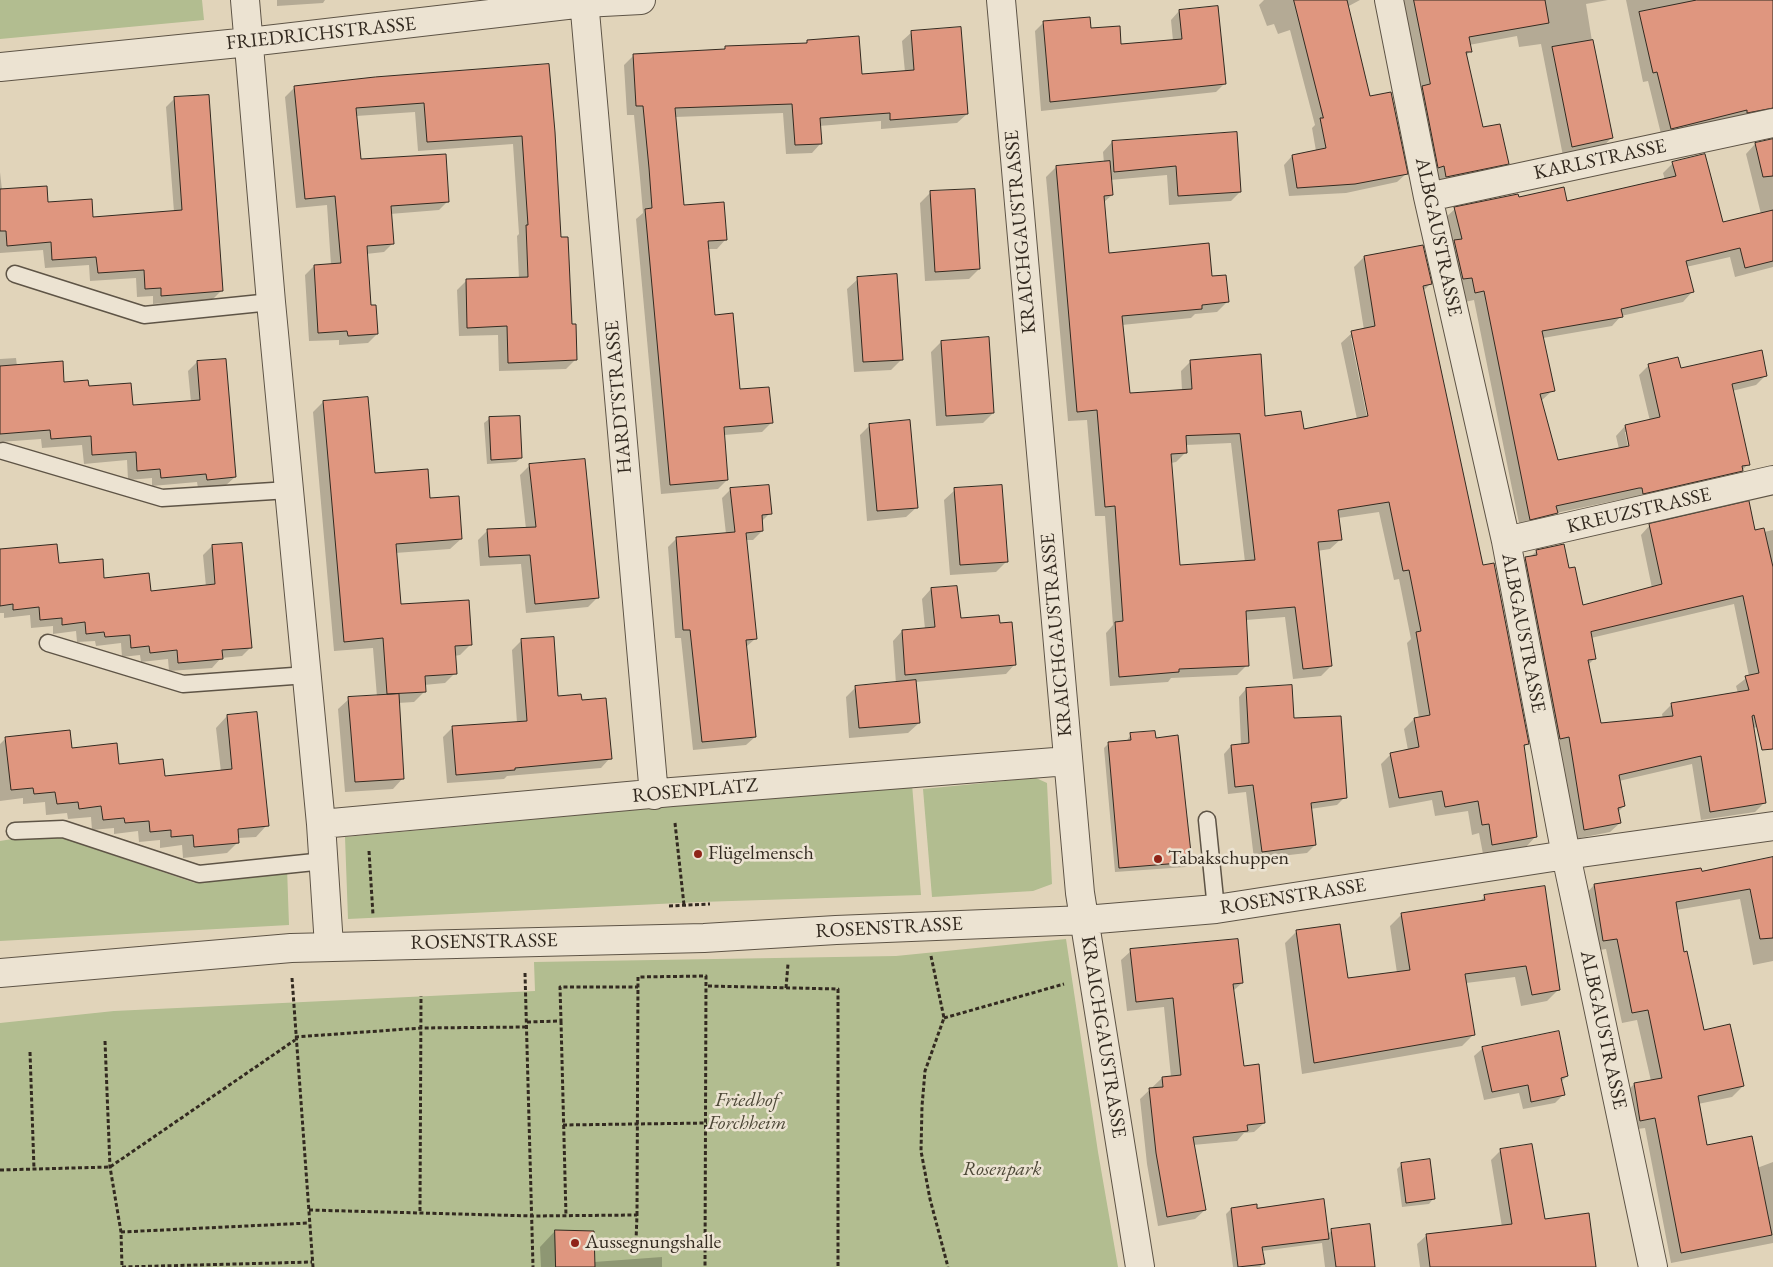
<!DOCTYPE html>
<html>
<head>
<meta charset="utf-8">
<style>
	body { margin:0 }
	canvas { display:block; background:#e1d4ba }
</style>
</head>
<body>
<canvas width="1773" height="1267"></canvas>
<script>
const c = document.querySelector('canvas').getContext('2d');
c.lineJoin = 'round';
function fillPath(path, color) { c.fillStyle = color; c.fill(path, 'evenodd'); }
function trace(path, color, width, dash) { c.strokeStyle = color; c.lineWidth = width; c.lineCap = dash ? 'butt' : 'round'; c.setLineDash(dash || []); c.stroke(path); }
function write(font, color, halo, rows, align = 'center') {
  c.font = font + ' "EB Garamond",serif'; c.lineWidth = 5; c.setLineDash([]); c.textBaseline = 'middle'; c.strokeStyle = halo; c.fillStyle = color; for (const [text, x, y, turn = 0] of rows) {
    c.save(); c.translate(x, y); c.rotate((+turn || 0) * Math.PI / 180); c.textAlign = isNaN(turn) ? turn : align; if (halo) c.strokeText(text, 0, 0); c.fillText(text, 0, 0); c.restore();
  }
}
fillPath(new Path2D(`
	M0,0H202L204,20L0,39Z
	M1036,778L1047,783L1052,884L1033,891L932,897L923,789Z
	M912,784L921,895L700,902L348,919L345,837Z
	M48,833L195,883L287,867L289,925L0,941V841Z
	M1066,939L1098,1152L1118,1267H0V1023L114,1011L535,991L534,962L896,956Z`), '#b2bd90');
fillPath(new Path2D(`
	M277,0H325L323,3L277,6Z
	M1264,0H1360L1347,7L1369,97L1406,174L1397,182L1346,193L1289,196L1284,165L1292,156L1316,151L1312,128L1315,125L1290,30L1278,34L1274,24L1267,26L1259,5Z
	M1403,0H1608L1586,4L1598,78L1611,138L1602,148L1563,156L1541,44L1519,47L1517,36L1469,45L1470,51L1466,56L1482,129L1508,163L1498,173L1437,186Z
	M1626,0H1709L1773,7V121L1662,138L1648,81L1643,82Z
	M1179,11L1225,83L1216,92L1041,111L1035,31L1044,22L1089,30L1120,46L1173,41L1171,20Z
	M912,32L967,114L957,123L881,129V121L819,126L821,143L812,153L786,154L783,113L675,117L683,206L726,239L717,249H707L714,316L739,391L772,422L762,432L724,435L727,480L718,489L661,494L636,219L643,213L640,178L634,115H627L624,65L633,56L722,51L726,47L804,44L808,41L861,75L905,72L902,41Z
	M547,65L560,238L576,359L566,369L499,371L498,335L459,336L457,290L466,281L519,279L517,236L519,234L513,144L418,151L415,112L356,116L360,161L448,201L439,210L390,214L393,243L384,252L366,254L370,306L377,334L368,343L339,345V340L309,341L305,275L314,266L331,265L327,205L296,208L285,97L294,88Z
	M174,99L221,291L213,299L153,304V296L137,297L136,278L90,281L89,265L45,268L43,250L0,253V172L2,190L92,218L174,212L166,107Z
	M1236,133L1240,192L1231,201L1169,205L1167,175L1110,180L1112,195L1103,203L1108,254L1210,278L1227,302L1217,312L1195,314L1191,318L1122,325L1128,394L1182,391L1181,371L1191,361L1264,417L1303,431L1357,419L1341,343L1352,333L1364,330L1354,267L1364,257L1422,246L1430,284L1423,291L1482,567L1528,743L1523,748L1536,836L1526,847L1483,854L1479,833L1472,835L1468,811L1435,816L1432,800L1389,808L1381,764L1391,754L1408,750L1404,729L1414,719L1419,718L1407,643L1411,639L1399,579L1394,580L1379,512L1338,518L1341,539L1330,549L1317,551L1331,666L1321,676L1293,679L1285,617L1246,620L1247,665L1237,675L1171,678L1168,682L1110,686L1106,633L1113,625L1105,516H1095L1087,420L1068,421L1046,177L1056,167L1104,163L1103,152L1112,142ZM1351,338H1354L1371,422H1368ZM1231,443L1245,562L1179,566L1171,463L1176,462L1186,452V445Z
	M1773,139V267L1735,277L1730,257L1686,267L1692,292L1683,302L1621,316L1612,326L1543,338L1553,390L1541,401L1557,462L1619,449L1616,436L1625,426L1650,421L1639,375L1649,365L1680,370L1766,375L1756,385L1732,391L1748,464L1739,474L1634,503L1633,497L1628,498L1556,513L1547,522L1520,528L1474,300L1465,302L1445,218L1455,209L1518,198L1566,203L1665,180L1663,173L1672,164L1722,223L1761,214L1746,154L1755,144ZM1625,432H1627L1632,452H1629Z
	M931,192L979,269L969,279L925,281L920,203Z
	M858,279L902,359L891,370L854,372L847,289Z
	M941,342L993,413L983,423L936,426L931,352Z
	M16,358L17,366L63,383L88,388L132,406L191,402L188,371L197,362L235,477L225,486L198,488L197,482L152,486V478L128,480L127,460L84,464L82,445L42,448L41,439L0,442V359Z
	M323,402L374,475L429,499L461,539L450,549L395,553L400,605L470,645L460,655L454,656L455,673L445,683L424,685L425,691L414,702L398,703L403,778L393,789L345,792L338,709L349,699L377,697L373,648L334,651L313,412Z
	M489,419L521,458L516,462L487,464L484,423Z
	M870,425L917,507L906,517L867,521L860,435Z
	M530,465L598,597L588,607L526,613L521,564L480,566L478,540L488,530L526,529L520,475Z
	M731,489L770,513L761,522L762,531L753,540H746L755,639L746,647L755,737L746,745L693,750L681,638H675L668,547L676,539L726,534L722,498Z
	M955,490L1007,561L996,572L950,575L944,500Z
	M1650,525L1764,532L1773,530V723L1753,728L1765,802L1755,812L1701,820L1692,764L1619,781L1624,806L1618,812L1620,823L1610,832L1575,839L1560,746L1551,748L1516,568L1537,551L1568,570L1582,606L1652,588L1641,535ZM1734,604L1749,676L1736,686L1738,693L1672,704L1662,714L1663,719L1600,724L1588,665L1595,658L1591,638Z
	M212,546L251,647L242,656L221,658L212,668L169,671L168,659L141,662L140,655L122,657L121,643L96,646L95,641L77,642L76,631L53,634V626L31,628L30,615L4,618V613H0V551L58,565L150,593L206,587L203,555Z
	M931,589L959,619L999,625L1015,664L1006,674L915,682L919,723L908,733L849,738L846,697L856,687L896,684L893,641L902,631L925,629L922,599Z
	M522,640L557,697L581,701L610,758L601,768L507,776L504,779L447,783L443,737L453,727L517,723L512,650Z
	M1246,689L1293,720L1345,797L1337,805L1310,809L1315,845L1307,853L1254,859L1246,792L1228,794L1224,754L1231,746L1241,745L1239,697Z
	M227,716L267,825L256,837L238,838V842L227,853L183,858L182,845L160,848V840L139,842L138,831L114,834V828L92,830L91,817L68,819L67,813L46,815L45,802L23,804V798L0,801V744L6,738L71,749L164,778L221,772L216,728Z
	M1131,734L1190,862L1186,867L1115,872L1104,748L1109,743L1126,742Z
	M1773,860V961L1753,965L1740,899L1676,910L1683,953L1703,1031L1743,1086L1732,1097L1698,1104L1706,1147L1757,1168L1773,1162V1243L1671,1263L1645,1128L1630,1130L1624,1095L1634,1084L1651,1081L1637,1020L1622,1023L1606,949L1593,951L1584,896L1594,885L1700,869L1701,872Z
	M1485,896L1559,989L1547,1001L1521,1006L1515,977L1466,983L1473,1035L1462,1046L1302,1074L1285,943L1297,931L1347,979L1397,973L1390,926L1402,914L1479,902Z
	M1131,951L1242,983L1233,991L1243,1067L1264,1123L1254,1132L1244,1133L1237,1141L1193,1145L1205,1210L1195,1219L1158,1226L1147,1164L1140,1099L1162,1078L1171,1077L1164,1007L1127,1011L1121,960Z
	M1483,1048L1567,1076L1561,1082L1564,1094L1555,1103L1523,1109L1519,1093L1484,1100L1474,1056Z
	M1500,1151L1544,1220L1593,1267H1420L1417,1244L1427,1235L1502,1227L1491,1160Z
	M1402,1164L1433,1199L1429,1204L1402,1207L1397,1169Z
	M1231,1209H1256L1327,1235L1332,1230L1374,1267H1325L1322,1243L1262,1251L1263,1264L1260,1267H1233L1226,1214Z
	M555,1231L594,1262L662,1257V1267H541L540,1247Z`), '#0003');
const building = new Path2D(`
	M1294,0H1347L1370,96L1391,92L1408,174L1355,184L1297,188L1292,155L1326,148L1320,118H1323Z
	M1414,0H1545L1549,23L1469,37L1472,52H1466L1483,127L1500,124L1509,164L1446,177L1444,166L1438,168L1422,86L1430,84Z
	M1697,0H1773V108L1747,113V110L1671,129L1657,72L1653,73L1639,12Z
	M1218,6L1226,84L1050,102L1043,21L1090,17L1091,28L1120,26L1121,44L1182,39L1179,10Z
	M961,27L968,114L890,120V113L820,118L822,144L795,145L792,104L675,108L684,205L724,202L727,240L708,241L715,315L733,313L740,389L769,387L773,423L724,427L728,480L670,485L645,209L652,208L649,168L643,106H636L633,54L725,49V46L807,43V40L859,36L862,74L914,70L911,31Z
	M1593,40L1613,138L1572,147L1552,47Z
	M549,64L555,132L561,237H568L572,324H576L577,360L508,363L507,326L467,328L466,279L528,277L526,225H528L522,136L427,142L424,103L356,108L361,159L446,154L449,202L391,206L394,244L367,246L371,305H376L378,334L348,336L347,331L318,333L314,265L341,263L335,196L305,199L294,86L375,77Z
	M209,95L223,291L161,296V288L145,289L144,270L98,273L96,257L52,260L51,242L7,246L6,231H0V189L47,186L48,202L92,199L93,217L182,210L174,97Z
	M1237,132L1241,192L1178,196L1176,166L1114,172L1112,141Z
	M1773,139V176L1763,177L1755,143Z
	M1705,154L1723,222L1773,210V261L1745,268L1740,248L1686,261L1694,292L1621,309L1623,317L1542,331L1555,391L1540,394L1558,460L1629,446L1625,425L1660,417L1648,364L1678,357L1681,368L1762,350L1767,376L1732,384L1750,465L1742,466L1743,471L1643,494L1642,488H1639L1556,506L1558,513L1530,520L1484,291L1475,293L1472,278L1463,279L1454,240L1462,239L1454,207L1518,194L1519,197L1564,187L1567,201L1676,176L1672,162Z
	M1110,161L1113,195L1104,196L1109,253L1209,243L1212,276L1226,275L1229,302L1202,305V309L1122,316L1130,393L1192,389L1190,360L1261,354L1265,416L1301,411L1304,429L1368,416L1351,331L1375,326L1364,256L1423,245L1432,284L1423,286L1483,565L1494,563L1529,744L1524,745L1537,837L1492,845L1489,824L1482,825L1478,801L1445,807L1442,791L1399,798L1390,753L1419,747L1414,718L1430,715L1416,632L1421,631L1409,570L1403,571L1389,502L1338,510L1342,540L1318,542L1332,666L1303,669L1295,607L1246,611L1249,666L1179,669V672L1119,677L1115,622L1123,621L1115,506L1105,507L1097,410L1077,412L1056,166ZM1240,434L1255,560L1180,565L1171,454L1187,453L1186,436Z
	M975,189L980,269L935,272L930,191Z
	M897,274L903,360L863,362L857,277Z
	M989,337L994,413L946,416L941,341Z
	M226,359L236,477L207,480L206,474L161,478L160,469L137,471L136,452L92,455L91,436L51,439L50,430L0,434V366L63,361L64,382L88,380L89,386L131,383L133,405L200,400L197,361Z
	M368,397L375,473L428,469L430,498L459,496L462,539L396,544L401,604L469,600L472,645L455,646L457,674L425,676L426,692L387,694L383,638L344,642L323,401Z
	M520,416L522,458L491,460L489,417Z
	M910,420L918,508L877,511L869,424Z
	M585,459L599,598L535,604L530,555L489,557L487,529L536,527L529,464Z
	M769,485L772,514L762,515L763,531L746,533L757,639L746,640L756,737L702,742L690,630H683L676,537L735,532L730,488Z
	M1002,485L1008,562L960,565L954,488Z
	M1749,501L1755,530L1764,528L1773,567V749L1762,750L1754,715L1752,716L1766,803L1710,812L1701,756L1619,775L1625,806L1618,808L1621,823L1584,830L1569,737L1560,739L1525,557L1537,555L1536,550L1564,544L1569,568L1575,567L1583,605L1662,584L1649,524ZM1743,596L1759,673L1745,676L1749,690L1671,703L1673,716L1601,723L1588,660L1596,659L1591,632Z
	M242,543L252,648L222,650L223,659L178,663L177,650L150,653L149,646L131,648L130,635L105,637L104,632L86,634L85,622L62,625V618L40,620L39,607L13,610V604L0,606V549L57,544L59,563L103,559L104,578L149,573L151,591L215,584L212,545Z
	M957,586L961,618L999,615L1000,623L1012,622L1016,665L905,675L902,630L935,627L931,588Z
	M554,637L558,696L581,694L582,700L606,698L612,759L515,768V770L456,775L452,726L527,721L521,639Z
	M916,680L920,723L859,728L855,686Z
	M1292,685L1294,718L1341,716L1347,798L1311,803L1316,845L1262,852L1253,785L1235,787L1231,745L1249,743L1246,688Z
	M399,694L404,779L355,782L348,697Z
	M257,712L269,826L238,829L239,843L194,847L193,835L171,837V830L150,832L149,821L125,823L124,818L103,820L101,806L79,809L78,802L57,804L55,792L34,794L33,788L11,790L5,737L70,730L72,748L117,743L119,764L163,759L165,776L232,769L227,715Z
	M1155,731L1156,738L1178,735L1192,862L1119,868L1108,742L1131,740L1130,733Z
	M1773,857V938L1760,939L1750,889L1676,902L1684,952L1687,951L1704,1030L1730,1024L1744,1086L1698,1096L1707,1145L1752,1136L1772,1235L1681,1253L1655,1118L1640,1121L1634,1083L1662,1078L1648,1010L1632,1013L1617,939L1603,941L1594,884L1701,868L1702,871Z
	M1545,886L1560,990L1532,995L1526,966L1465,974L1475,1035L1314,1063L1296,930L1340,924L1348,978L1410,970L1401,913L1485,900L1484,895Z
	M1238,939L1243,983L1233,984L1244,1066L1259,1064L1265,1123L1247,1125L1248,1131L1193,1137L1206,1210L1167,1217L1156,1153L1149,1088L1163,1087L1162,1077L1181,1075L1173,998L1136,1002L1130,949Z
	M1559,1031L1568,1076L1561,1078L1565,1095L1531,1102L1528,1085L1492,1092L1482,1047Z
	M1532,1144L1545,1219L1589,1213L1596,1267H1430L1426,1234L1512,1224L1500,1149Z
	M1430,1159L1435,1199L1406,1203L1401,1163Z
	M1324,1199L1329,1239L1262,1247L1265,1264L1238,1267L1231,1208L1257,1204V1208Z
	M1370,1224L1375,1267H1336L1331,1229Z
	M555,1230L594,1231L595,1267H556Z`);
fillPath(building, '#df967f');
trace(building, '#332a20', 1);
const service = new Path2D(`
	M15,274L144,315L271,302
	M3,451L162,498L289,490
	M48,643L183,684L307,675
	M1207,820L1216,909
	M15,831L63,829L199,874L324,861`);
const minor = new Path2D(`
	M245,0L271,302L321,824L329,946
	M584,0L654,795
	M1001,0L1080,893L1140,1267
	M1389,0L1428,197L1506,541L1566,855L1653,1267
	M0,67L249,42L584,3L641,0
	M1428,197L1773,123
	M1506,541L1773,480
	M321,824L672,792L1068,761
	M0,973L291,948L704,938L836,930L1085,920L1216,909L1566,855L1773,826`);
trace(service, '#5e5446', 19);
trace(minor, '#5e5446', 30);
trace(new Path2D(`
	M675,823L684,905
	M369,851L373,915
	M669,906L710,904
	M931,956L944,1018L925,1071L922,1106L921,1151L930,1199L948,1267
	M525,973L533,1267
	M292,978L313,1267
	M708,986L838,989V1267
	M786,988L788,964
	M944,1018L1064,984
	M561,1021L566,1216
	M527,1022L561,1021L560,987H638
	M295,1037L421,1028L527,1027
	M105,1041L110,1167L121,1232L122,1267
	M30,1052L34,1169
	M563,1125L707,1123
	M0,1170L110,1167L295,1040
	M309,1210L533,1216L637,1215L636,1241L705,1244
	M420,1211L421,996
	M637,1215L638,977L706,976L705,1267
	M121,1232L309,1223
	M122,1267L312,1262`), '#332a20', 3, [4, 2.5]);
trace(service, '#ece3d2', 16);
trace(minor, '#ece3d2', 28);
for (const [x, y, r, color] of [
	[698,854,5,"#8f2418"],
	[1158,859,5,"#8f2418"],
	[575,1243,5,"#8f2418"]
]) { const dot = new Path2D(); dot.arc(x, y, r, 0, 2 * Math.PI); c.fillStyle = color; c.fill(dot); trace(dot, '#ece3d2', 2); }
write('20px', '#332a20', '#ece3d2', [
	["FRIEDRICHSTRASSE",321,34,-6],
	["KARLSTRASSE",1600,160,-12],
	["KRAICHGAUSTRASSE",1021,232,-95],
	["ALBGAUSTRASSE",1438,237,78],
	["HARDTSTRASSE",619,397,-95],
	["KREUZSTRASSE",1639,511,-13],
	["ALBGAUSTRASSE",1523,633,79],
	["KRAICHGAUSTRASSE",1057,635,-95],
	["ROSENPLATZ",695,791,-5],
	["ROSENSTRASSE",1293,897,-9],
	["ROSENSTRASSE",889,928,-3],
	["ROSENSTRASSE",484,942,-1],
	["ALBGAUSTRASSE",1603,1030,78],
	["KRAICHGAUSTRASSE",1103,1037,81]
]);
write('20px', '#332a20', '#ece3d2', [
	["Flügelmensch",708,854],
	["Tabakschuppen",1168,859],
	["Aussegnungshalle",585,1243]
], 'left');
write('italic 20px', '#4c4736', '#ece3d2', [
	["Friedhof",747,1101],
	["Forchheim",747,1124],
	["Rosenpark",1002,1170]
]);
</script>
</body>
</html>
